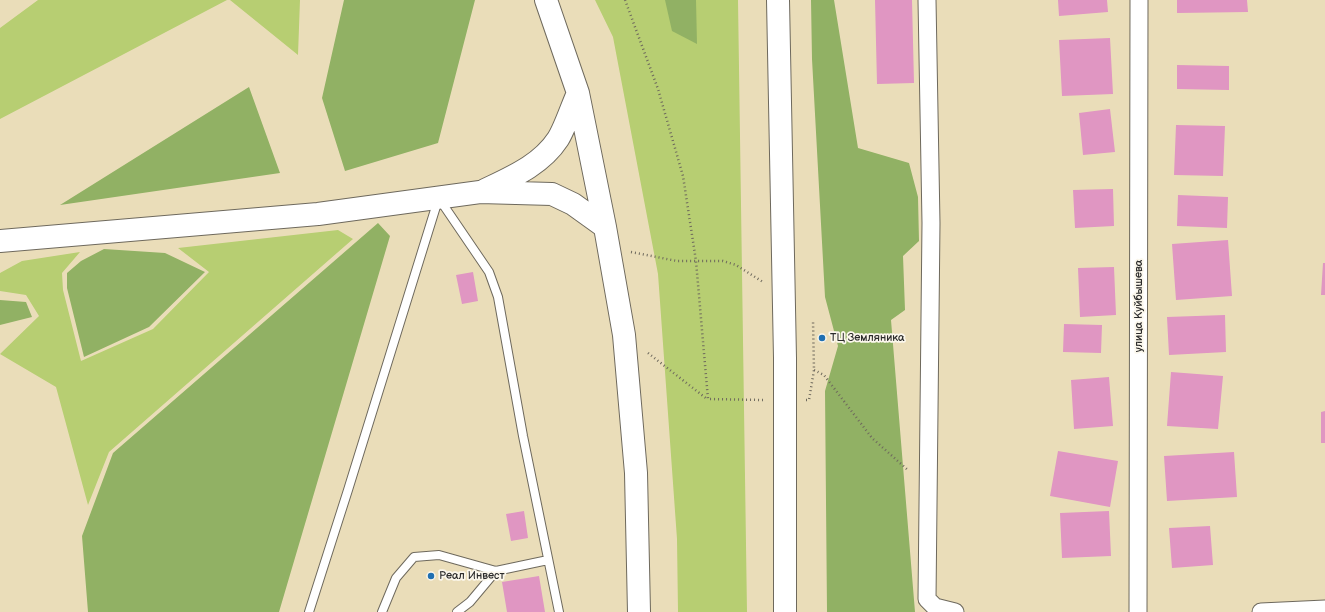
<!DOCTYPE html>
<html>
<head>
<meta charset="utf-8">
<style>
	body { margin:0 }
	canvas { display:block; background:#eaddb9 }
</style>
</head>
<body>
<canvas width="1325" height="612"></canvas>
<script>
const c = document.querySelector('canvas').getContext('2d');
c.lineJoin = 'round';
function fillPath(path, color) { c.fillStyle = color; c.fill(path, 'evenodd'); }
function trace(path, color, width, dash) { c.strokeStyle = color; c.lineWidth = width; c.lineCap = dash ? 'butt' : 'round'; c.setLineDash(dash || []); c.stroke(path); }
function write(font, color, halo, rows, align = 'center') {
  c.font = font + ' "Balsamiq Sans",sans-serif'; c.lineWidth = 3.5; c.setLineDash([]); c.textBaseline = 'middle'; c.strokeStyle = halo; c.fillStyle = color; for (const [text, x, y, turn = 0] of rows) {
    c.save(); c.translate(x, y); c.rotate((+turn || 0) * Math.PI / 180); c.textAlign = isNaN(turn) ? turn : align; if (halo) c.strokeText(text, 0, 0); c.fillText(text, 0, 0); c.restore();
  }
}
fillPath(new Path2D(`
	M38,0H227L0,119V28Z
	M230,0H300L298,55Z
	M595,0H738L747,612H678L677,539L658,274L613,37Z
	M338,230L353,239L109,452L88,505L56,387L0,354L39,316L26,295L0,291V273L22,261L80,252L62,273L63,290L81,361L153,329L209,272L178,248Z`), '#b7ce72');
fillPath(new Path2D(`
	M344,0H475L438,143L345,171L322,98Z
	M665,0H696L697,44L672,31Z
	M811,0H834L858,148L909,163L918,197L919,241L903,256L905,310L891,320L915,612H827L825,391L838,346L825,297L812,59Z
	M249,87L280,173L60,205Z
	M378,223L390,236L279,612H88L82,536L113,453Z
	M104,249L165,253L205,272L149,327L84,357L67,288V273L81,261Z
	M0,300L26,302L32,317L0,325Z`), '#91b164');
fillPath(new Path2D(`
	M875,0H912L914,83L877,84Z
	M1058,0H1107L1108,12L1059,16Z
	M1177,0H1247L1248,12L1177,13Z
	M1110,38L1113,94L1062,96L1059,40Z
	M1177,65L1229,66V90L1177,89Z
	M1110,109L1115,152L1083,155L1079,113Z
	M1176,125L1225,126L1223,176L1174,175Z
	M1113,189L1114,226L1075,228L1073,190Z
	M1178,195L1228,197L1227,228L1177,226Z
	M1228,240L1232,296L1176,300L1172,244Z
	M1323,263H1325V295H1321Z
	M1114,267L1116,315L1080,317L1078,268Z
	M473,272L478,301L462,304L456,275Z
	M1225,315L1226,352L1169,355L1167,317Z
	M1064,324L1102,325L1101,353L1063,352Z
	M1171,372L1223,376L1218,429L1167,426Z
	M1109,377L1113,426L1074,429L1071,380Z
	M1325,411V443H1321V412Z
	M1058,451L1118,461L1110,507L1050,496Z
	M1234,452L1237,497L1167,501L1164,456Z
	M524,511L528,538L511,541L506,514Z
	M1109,511L1111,556L1062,558L1060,513Z
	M1210,526L1213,565L1172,568L1169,528Z
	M539,576L545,612H507L502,582Z`), '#e096c2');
const service = new Path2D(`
	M440,200L489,272L498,297L523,436L559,612
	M309,612L348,490L438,200
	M382,612L396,578L414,557L439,555L496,571L548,560
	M457,612L470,602L496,571`);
const minor = new Path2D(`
	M927,0L931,223L927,599L935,607L955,612
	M1138,612L1139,0
	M1261,612L1325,609`);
const secondary = new Path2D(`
	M546,0L578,93L605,227L624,335L636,473L639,612
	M778,0L785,358V612
	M485,190C512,177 541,165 558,139C565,128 572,106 578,93
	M0,241L318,214L480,192L552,194L573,204L605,227`);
trace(service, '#6e695d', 10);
trace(minor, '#6e695d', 19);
trace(secondary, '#6e695d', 24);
trace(new Path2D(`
	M625,0L658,89L683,176L696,261L708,399L763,400
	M631,252L677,261H723L736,265L763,282
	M648,353L707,399
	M814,370L824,375L872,438L909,471
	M806,400H809L814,370L813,320`), '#6e695d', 2.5, [1, 3]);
trace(service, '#fff', 8);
trace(minor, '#fff', 17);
trace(secondary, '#fff', 22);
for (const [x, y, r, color] of [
	[822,338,4,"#1f6fb2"],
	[431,576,4,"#1f6fb2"]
]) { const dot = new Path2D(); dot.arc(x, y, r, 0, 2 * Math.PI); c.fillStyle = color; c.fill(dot); trace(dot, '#fbf7ec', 1.5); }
write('11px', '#2b2b2b', '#fbf7ec', [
	["улица Куйбышева",1139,306,-90]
]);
write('11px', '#2b2b2b', '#fbf7ec', [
	["ТЦ Земляника",830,338],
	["Реал Инвест",439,576]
], 'left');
</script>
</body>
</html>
